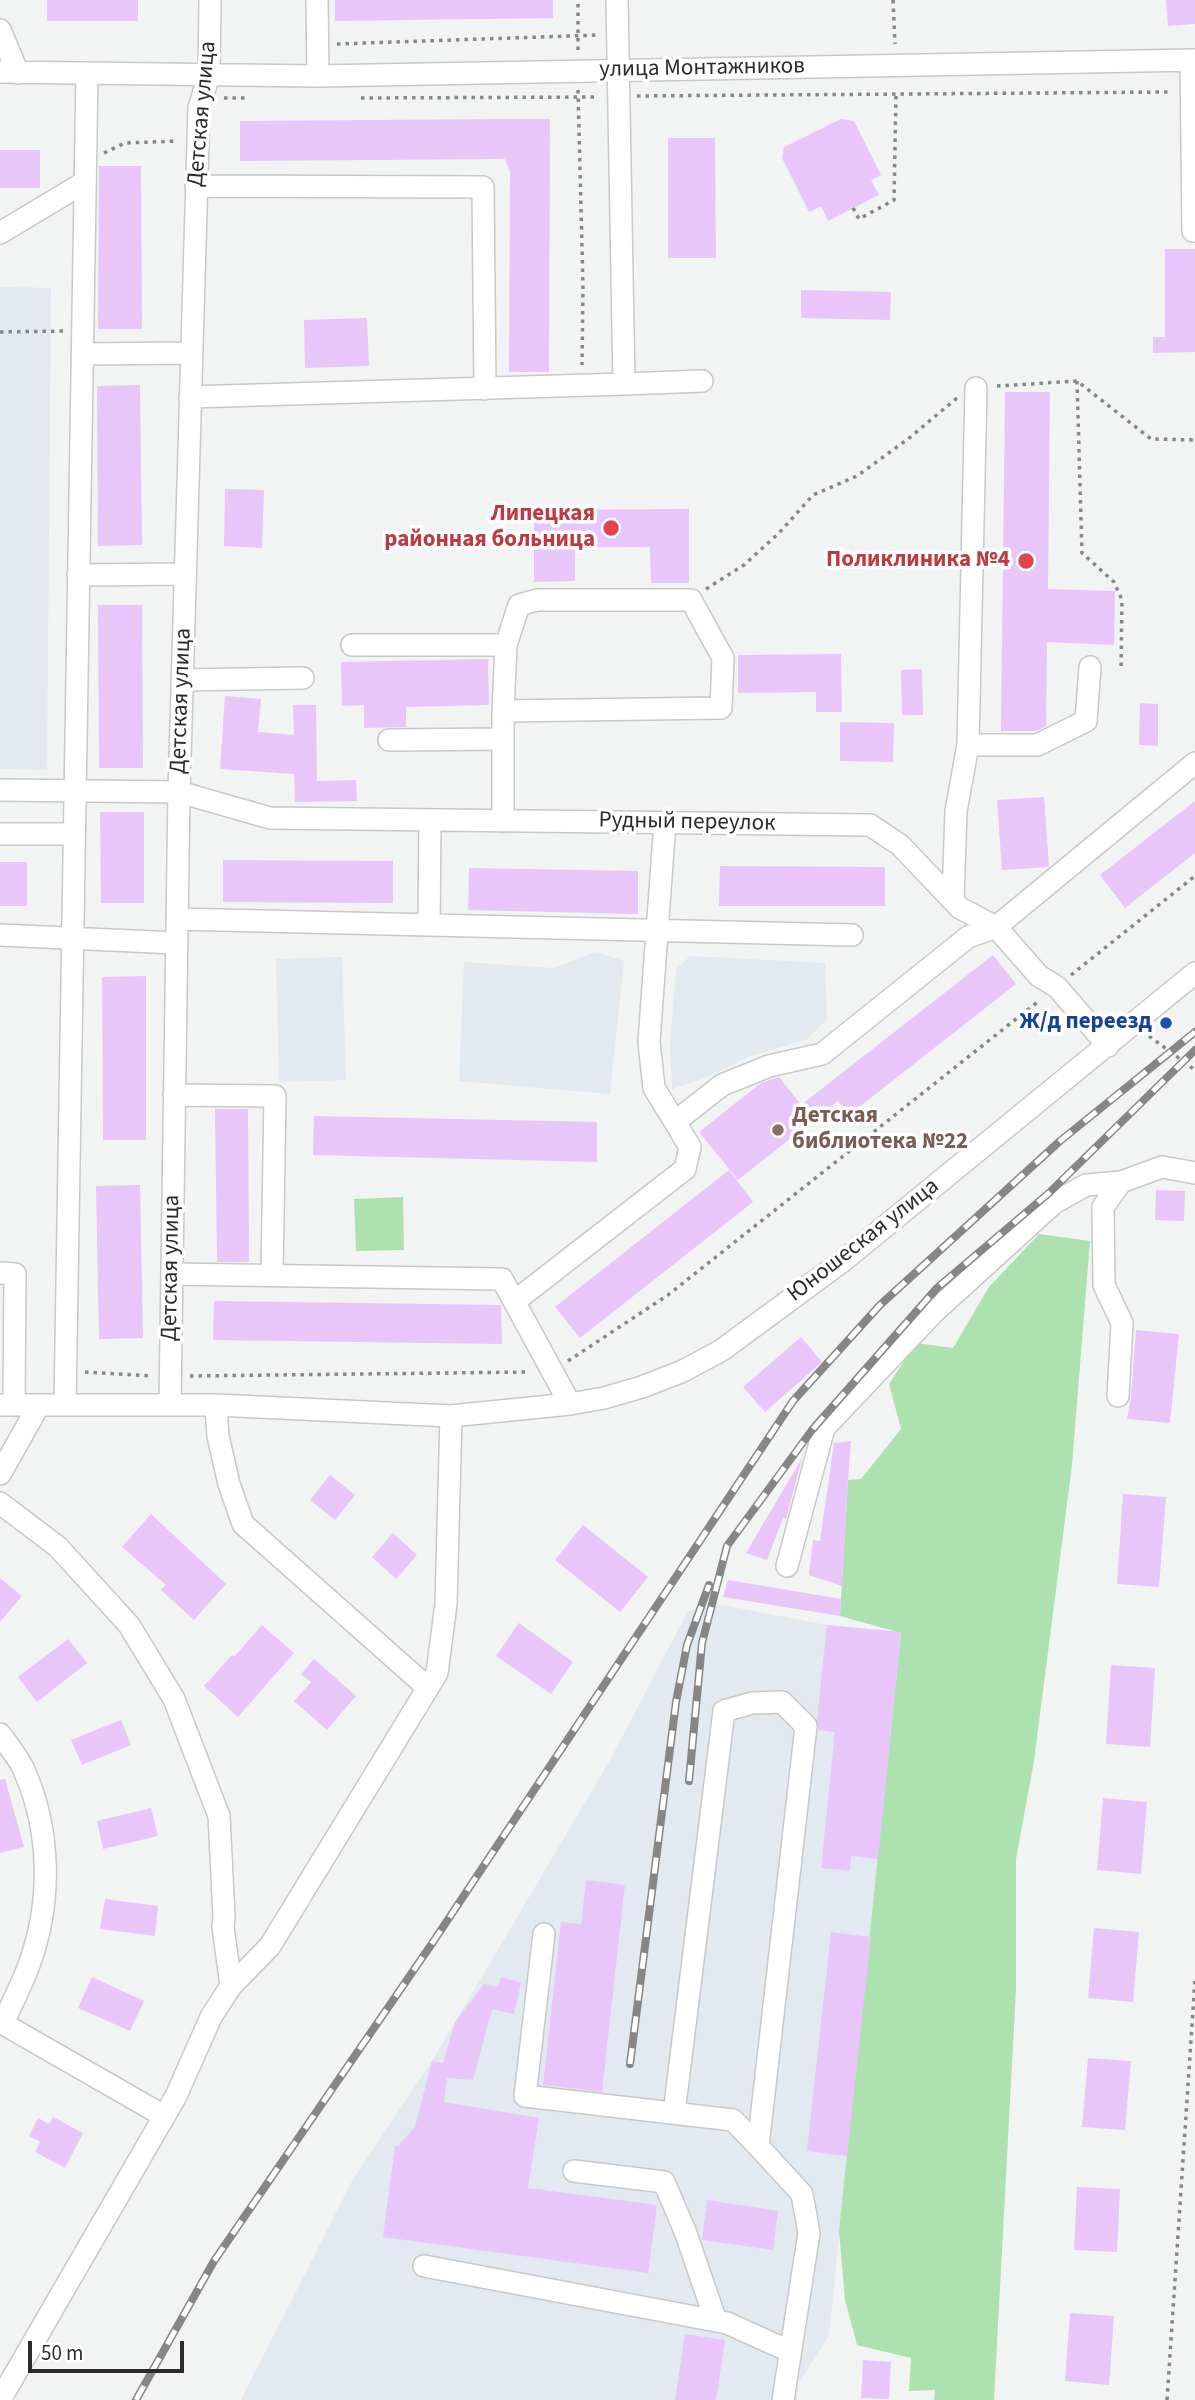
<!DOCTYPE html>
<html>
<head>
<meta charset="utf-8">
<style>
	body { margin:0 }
	#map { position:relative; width:1195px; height:2400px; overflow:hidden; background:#f2f3f3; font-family:"Source Sans 3",sans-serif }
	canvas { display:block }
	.scale { position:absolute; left:28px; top:2341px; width:156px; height:32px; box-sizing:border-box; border:4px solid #2b2b2b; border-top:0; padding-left:9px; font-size:21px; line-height:24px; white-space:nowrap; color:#2b2b2b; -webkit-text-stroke:5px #fff; paint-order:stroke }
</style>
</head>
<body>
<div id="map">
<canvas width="1195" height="2400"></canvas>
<div class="scale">50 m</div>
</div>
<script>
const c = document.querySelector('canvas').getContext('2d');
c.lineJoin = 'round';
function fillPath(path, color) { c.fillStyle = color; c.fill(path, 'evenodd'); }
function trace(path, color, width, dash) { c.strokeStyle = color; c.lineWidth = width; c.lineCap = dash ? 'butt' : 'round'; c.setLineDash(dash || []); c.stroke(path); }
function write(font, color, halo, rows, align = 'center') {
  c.font = font + ' "Source Sans 3",sans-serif'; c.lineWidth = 7; c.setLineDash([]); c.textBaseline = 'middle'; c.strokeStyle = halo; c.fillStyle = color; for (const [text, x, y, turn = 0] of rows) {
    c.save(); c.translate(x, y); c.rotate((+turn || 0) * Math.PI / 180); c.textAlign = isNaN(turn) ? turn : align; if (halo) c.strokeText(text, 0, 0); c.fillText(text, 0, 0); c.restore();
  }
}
fillPath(new Path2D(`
	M0,287L51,288L47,770L0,769Z
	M596,952L624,961L610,1094L459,1081L464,962L553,968Z
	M690,956L825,963L827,1019L806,1040L750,1056L705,1078L672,1089L670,1046L676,969Z
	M342,957L346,1080L279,1082L276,959Z
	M722,1605L827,1625L901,1632L829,2336L799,2382L797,2400H241L353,2179L432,2061L609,1762L688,1611Z`), '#e2e9f0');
fillPath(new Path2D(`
	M403,1197L404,1250L356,1251L354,1199Z
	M1039,1234L1090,1241L1072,1465L1034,1761L1016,1859V1989L994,2400H934L935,2390L909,2391L911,2358L857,2345L845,2300L839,2231L901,1633L840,1616L848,1480L861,1479L901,1429L889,1384L916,1343L953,1348L989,1287Z`), '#ade1b0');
fillPath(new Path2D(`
	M47,0H138V21H47Z
	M335,0H553V18L335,21Z
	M1166,0H1195V24L1168,26Z
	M504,119H550L549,372H509L510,172L505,159L240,161V121Z
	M841,119L854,121L881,175L871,180L879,195L828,221L821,206L809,212L782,158L784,147Z
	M668,138H715L716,258H668Z
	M0,150H40V188H0Z
	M99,166H141L142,329H98Z
	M1165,249H1195V352L1153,353V337H1165Z
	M801,290L891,292L890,320L801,318Z
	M367,318L369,366L305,368L304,320Z
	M140,385L142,545L98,546L97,386Z
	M1005,392H1050L1048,589L1115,591L1114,645L1047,642L1046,726L1036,731H1001Z
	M225,489L264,490L262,548L224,546Z
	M689,509V583H651L650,547H575V581L534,582V510Z
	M98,605H142L143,768H99Z
	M841,654L842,712H816V692L738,693V655Z
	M488,659L489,705L406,707V727L364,728V705L342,706L341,662Z
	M922,669L923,715H902L901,670Z
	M225,696L261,699L258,732L294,735L293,705H316L317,781L356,780L357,801L295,802L294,774L220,769Z
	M1140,703L1158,704V746L1139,745Z
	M840,722L894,723L893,762L840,761Z
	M1044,797L1049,867L1002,870L997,800Z
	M1195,801V853L1125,908L1100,875Z
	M100,812H144V903H101Z
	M223,860L393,861V903L223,902Z
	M0,862H27V906H0Z
	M720,866L885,867V906H719Z
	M469,868L638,871V914L468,910Z
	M993,955L1016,984L849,1115L838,1101L738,1180L699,1132L761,1083L779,1077L801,1105Z
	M146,976V1140H103L102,977Z
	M215,1109H248L249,1262H217Z
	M314,1116L597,1122V1162L313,1155Z
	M729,1170L753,1202L580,1338L555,1307Z
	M140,1185L143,1338L99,1339L96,1186Z
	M1156,1190L1185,1191L1184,1221L1155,1220Z
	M214,1301L501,1305L502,1344L213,1340Z
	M1136,1330L1179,1334L1170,1423L1127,1419L1131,1397Z
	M801,1337L822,1362L765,1412L743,1387Z
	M851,1441L848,1480L842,1586L809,1575L813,1540L820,1541L834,1443Z
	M802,1458L786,1519L783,1518L767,1560L746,1553Z
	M330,1475L355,1495L335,1520L310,1500Z
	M1123,1494L1166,1497L1159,1587L1117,1584Z
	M151,1514L226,1584L194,1620L161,1590L166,1585L122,1547Z
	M583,1525L648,1577L620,1612L555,1560Z
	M393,1533L417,1555L396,1579L372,1557Z
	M0,1578L22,1596L0,1622Z
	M728,1580L841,1599L840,1616L723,1597Z
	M519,1623L573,1662L551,1694L496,1656Z
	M262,1625L294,1653L238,1717L204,1686L232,1655L234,1657Z
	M827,1625L901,1632L878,1859L851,1856L850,1871L821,1868L835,1732L819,1730L817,1720Z
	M68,1639L87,1663L37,1702L18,1677Z
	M314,1659L356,1696L327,1730L294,1701L311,1682L301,1674Z
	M1111,1665L1155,1668L1150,1747L1106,1744Z
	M121,1720L131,1745L82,1765L71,1740Z
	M5,1779L24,1847L0,1853V1780Z
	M1103,1798L1147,1802L1141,1874L1097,1870Z
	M151,1808L158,1836L103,1849L97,1821Z
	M586,1880L625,1885L602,2092L543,2085L561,1922L581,1924Z
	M105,1899L158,1906L155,1936L100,1929Z
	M1094,1928L1139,1932L1133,2002L1088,1998Z
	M831,1932L871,1937L847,2156L807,2151Z
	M92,1977L144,2001L130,2031L78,2008Z
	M501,1977L521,1983L514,2014L492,2009L473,2080L447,2078L444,2102L539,2118L528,2188L657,2205L648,2273L383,2237L395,2146H398L415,2127L432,2061L443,2063L455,2022L484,1984L498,1987Z
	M1088,2058L1131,2061L1125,2130L1082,2127Z
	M53,2117L83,2133L65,2168L35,2152L40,2142L29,2136L38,2118L49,2124Z
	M1077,2187L1120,2189L1117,2252L1074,2250Z
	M707,2200L778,2211L773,2250L702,2240Z
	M1070,2313L1114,2316L1109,2385L1065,2381Z
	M685,2334L725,2340L716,2400H675Z
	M863,2360L891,2362L889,2399L861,2398Z`), '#e8c6fa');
const minor = new Path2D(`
	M317,0L318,76
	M0,30L18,73
	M1191,60L1193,231H1195
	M0,72L318,76L1195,60
	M196,186L483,187L485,389
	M0,233L85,182
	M82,354L191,353
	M624,384L702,381
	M190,397L624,384L617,0
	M78,575L185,574
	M352,645H506L503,711
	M182,680L303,678
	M389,740L503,739
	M968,745H1037L1086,721L1090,667
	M0,790L179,792L270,818L870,825L900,845L960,908L996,927L1039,976L1057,987L1108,1046
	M503,821V711L721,708L723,658L691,600H537L519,605L506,645
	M665,822L649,1042L654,1088L675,1122
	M0,834H74
	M953,900L956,811L968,745L976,388
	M177,919L852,935
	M429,925L430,820
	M0,935L176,943
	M174,1095L275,1096L272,1275
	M0,1273L15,1274L14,1405
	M172,1274L502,1279L570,1404
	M515,1301L685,1169L690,1147L675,1122L722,1085L769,1066L822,1054L968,937L996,927L1195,763
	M1118,1396L1122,1323L1104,1285L1103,1207L1121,1182
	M170,1404L179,792L199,108L209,75L210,0
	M0,1405H216L451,1416L570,1404L604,1398L642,1387L683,1371L722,1350L844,1260L1195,973
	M65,1405L87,73
	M216,1405L218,1436L229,1484L243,1524L428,1688
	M0,1474L39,1405
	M0,1503L58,1547L129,1625L174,1699L219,1816L224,1916L223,1927L231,1986L211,2017L176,2096L0,2400
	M787,1566L824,1428L934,1312L1054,1203L1086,1185L1121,1182L1162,1167L1195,1173
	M0,1734C8,1745 18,1757 24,1770C51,1831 52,1902 29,1965C22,1985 11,2004 3,2024
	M544,1934L525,2096L733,2120L758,2146
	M231,1986L270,1946L437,1673L446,1604L451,1416
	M0,2022L164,2116
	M674,2113L724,1711L752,1703L782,1702L806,1726L758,2146L802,2194L809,2233L783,2400
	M574,2171L664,2182L685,2231L716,2321
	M424,2266L727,2323L789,2351`);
trace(minor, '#c7c8c9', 24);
trace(new Path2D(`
	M893,0L895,44
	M337,44L598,35
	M578,50V0
	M578,90L583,287L582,365
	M637,96L1172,92
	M224,98H248
	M361,98L598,97
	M104,153L125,143L178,141
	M853,208L859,219L894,200L896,94
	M0,332L64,331
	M1077,381L1082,553L1114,582L1122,600L1121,670
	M997,386L1077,381L1151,439L1195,440
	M706,589L744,565L779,533L813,495L857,476L908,439L957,398
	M1071,975L1195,876
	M1149,1036L1195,1070
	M568,1361L668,1295L1040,1000
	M85,1372L151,1376
	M190,1376L529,1372
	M1167,2400L1195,1980`), '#878787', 3.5, [3.5, 5]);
trace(minor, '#fff', 21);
const rail = new Path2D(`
	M689,1781L702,1643L727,1546L812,1430L937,1288L1049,1193L1195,1050
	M630,2064L676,1702L687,1645L709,1585
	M136,2400L214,2261L433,1942L793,1401L880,1305L1060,1141L1195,1032`);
trace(rail, '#868686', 8);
trace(rail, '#fff', 5, [16]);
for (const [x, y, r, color] of [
	[611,528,9,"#e0444e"],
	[1026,561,9,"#e0444e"],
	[1166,1023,7,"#1a4fb4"],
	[778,1130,7,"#8d6e63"]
]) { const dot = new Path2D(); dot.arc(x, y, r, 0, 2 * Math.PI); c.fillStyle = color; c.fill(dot); trace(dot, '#fff', 2.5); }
write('23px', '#2b2b2b', '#fff', [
	["улица Монтажников",702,69,-1],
	["Детская улица",203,114,-85],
	["Детская улица",182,701,-88],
	["Рудный переулок",687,823,1],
	["Юношеская улица",864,1241,-38],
	["Детская улица",172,1268,-89]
]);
write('bold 23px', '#be3a42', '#fff', [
	["Липецкая",595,515],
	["районная больница",595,541],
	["Поликлиника №4",1010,561]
], 'right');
write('bold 23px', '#164399', '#fff', [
	["Ж/д переезд",1152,1023]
], 'right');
write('bold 23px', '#785e54', '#fff', [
	["Детская",792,1117],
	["библиотека №22",792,1143]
], 'left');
</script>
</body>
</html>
